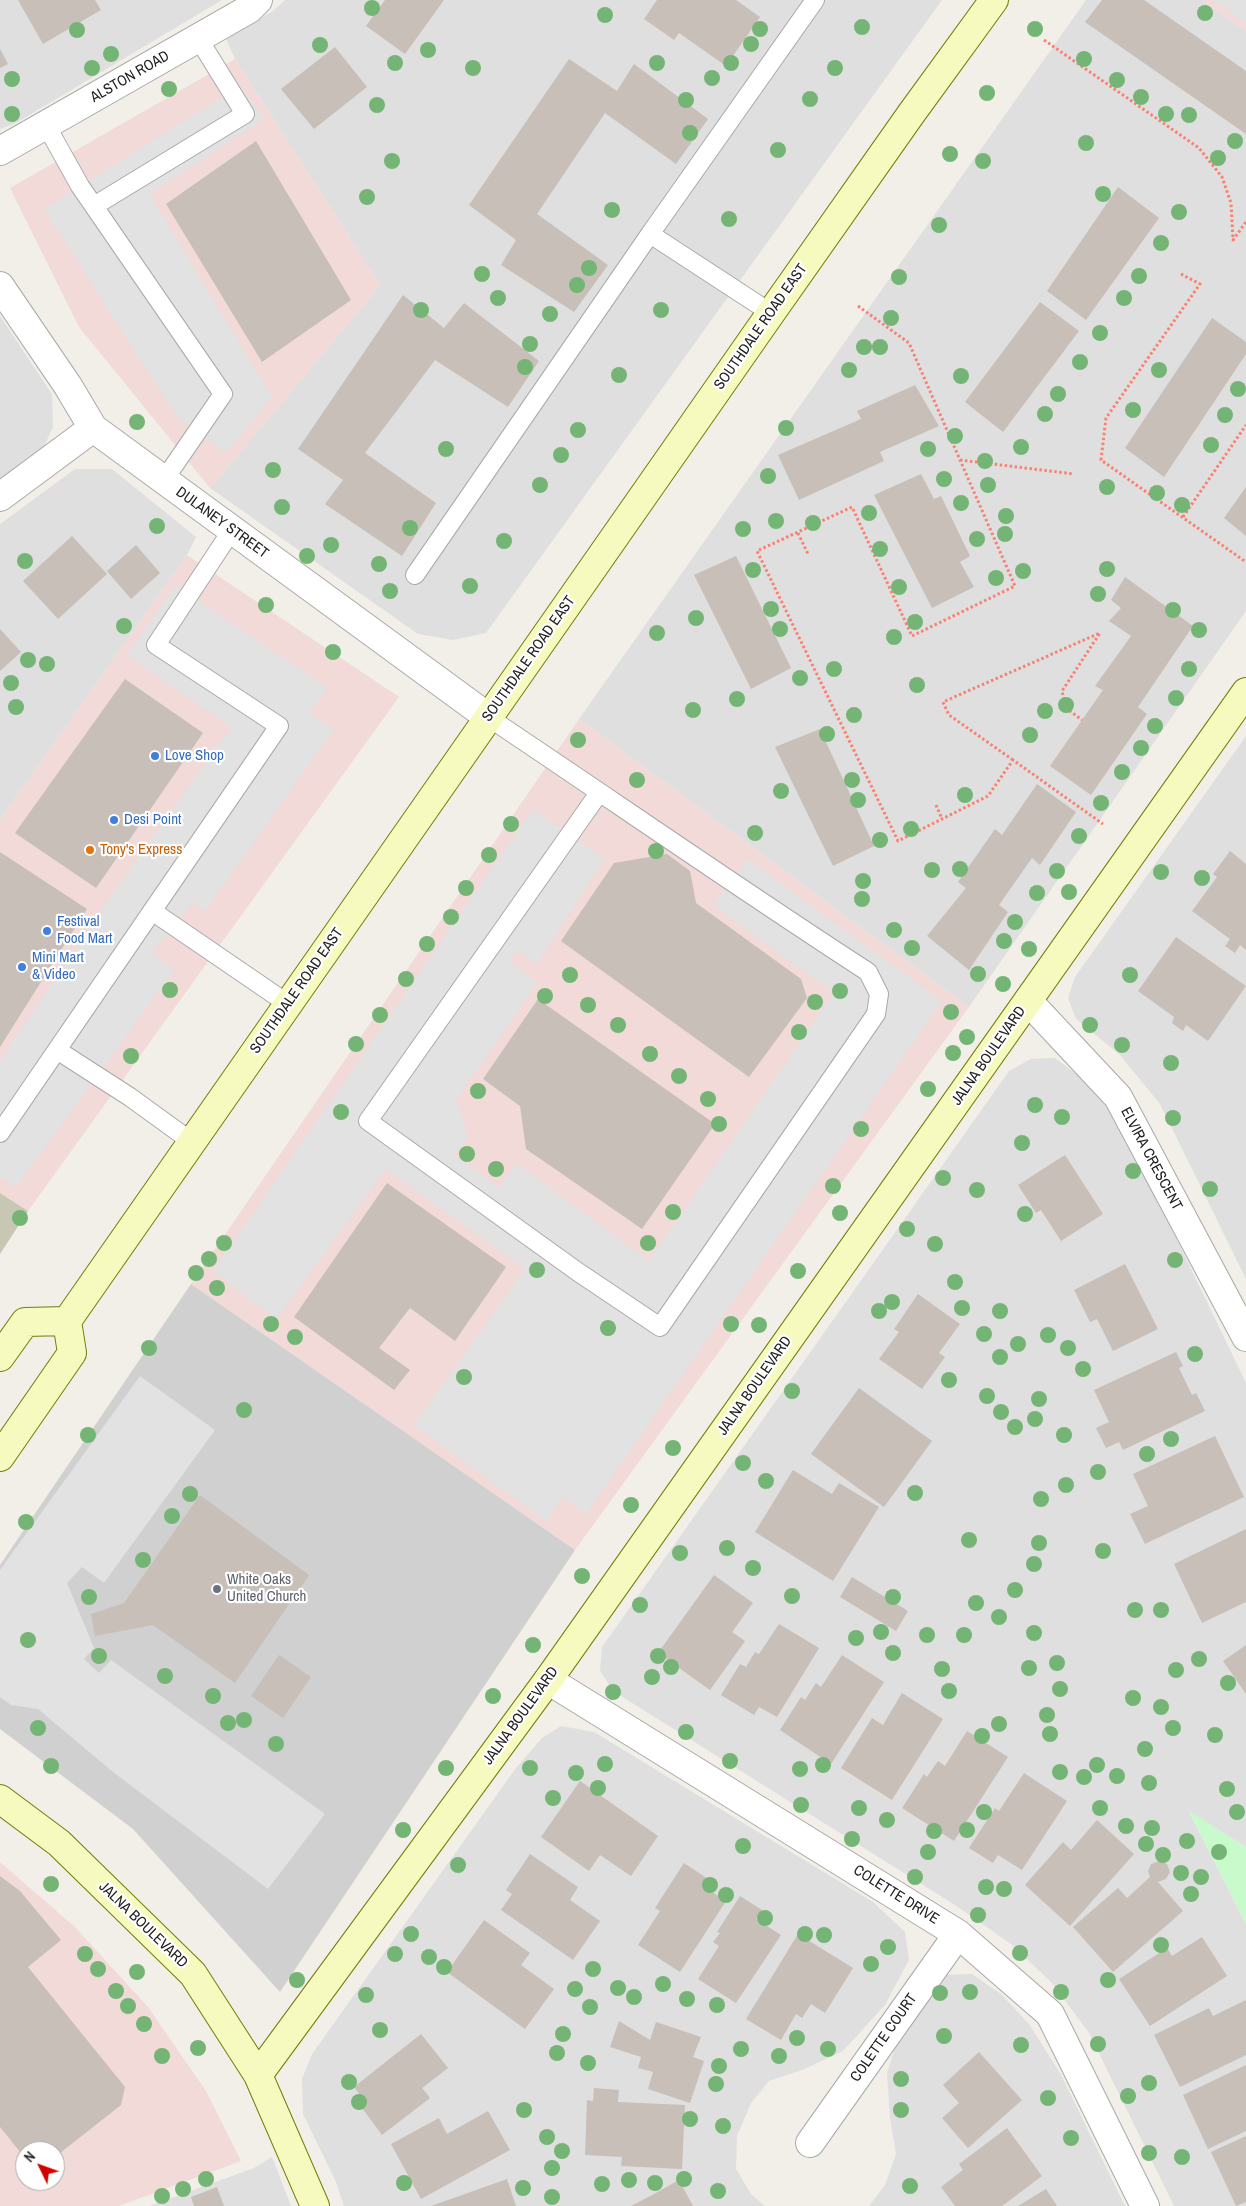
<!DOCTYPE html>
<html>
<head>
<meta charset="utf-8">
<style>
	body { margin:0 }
	#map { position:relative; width:1246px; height:2206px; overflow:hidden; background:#f2efe9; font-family:"Archivo Narrow",sans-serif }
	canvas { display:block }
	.north { position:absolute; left:15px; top:2141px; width:50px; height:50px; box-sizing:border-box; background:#fff; border:1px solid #a7a7a7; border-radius:50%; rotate:312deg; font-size:14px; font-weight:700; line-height:20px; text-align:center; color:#222 }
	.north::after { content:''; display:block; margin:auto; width:18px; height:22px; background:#d40000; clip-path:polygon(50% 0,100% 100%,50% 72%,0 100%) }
</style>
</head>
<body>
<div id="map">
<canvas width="1246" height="2206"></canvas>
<div class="north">N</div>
</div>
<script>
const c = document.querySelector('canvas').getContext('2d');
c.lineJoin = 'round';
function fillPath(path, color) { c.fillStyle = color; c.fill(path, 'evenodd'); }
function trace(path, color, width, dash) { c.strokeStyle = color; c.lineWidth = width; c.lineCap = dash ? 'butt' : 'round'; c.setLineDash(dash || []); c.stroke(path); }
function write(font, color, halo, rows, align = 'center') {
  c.font = font + ' "Archivo Narrow",sans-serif'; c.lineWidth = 4.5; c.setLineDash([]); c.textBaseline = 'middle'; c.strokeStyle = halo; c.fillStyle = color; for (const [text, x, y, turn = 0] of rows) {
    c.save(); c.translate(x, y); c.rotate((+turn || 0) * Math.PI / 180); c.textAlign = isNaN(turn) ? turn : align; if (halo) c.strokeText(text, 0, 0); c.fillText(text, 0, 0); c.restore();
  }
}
fillPath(new Path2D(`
	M0,0H222L16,123L0,129Z
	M285,0H942L486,633L453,640L418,634L210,488L380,285L235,59L226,39L273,11Z
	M1086,0H1202L1246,31V611L969,1007L579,719Z
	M0,316L52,394L53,427L42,451L0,482Z
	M75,469H112L196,537L187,555L0,820V524Z
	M1246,736V1279L1160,1104L1119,1054L1076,1019L1068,998L1075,977Z
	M1055,1058L1088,1083L1125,1132L1246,1383V1847L1189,1812L1246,1924V2206H1174L1089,2033L1052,1983L1011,1944L955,1905L613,1691L600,1671L602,1647L1009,1071L1031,1059Z
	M561,1726L594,1732L873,1902L905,1932L909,1960L885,2005L843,2051L802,2070L769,2081L751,2103L737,2136L736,2169L751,2194L765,2206H344L336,2182L303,2114L302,2079L312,2054L516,1768L542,1738Z
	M972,1974L1001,1994L1029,2024L1060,2073L1125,2206H869L885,2185L896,2154L890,2118L887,2073L898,2038L943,1975Z
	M272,2157L291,2206H149L254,2168Z`), '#e0dfdf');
fillPath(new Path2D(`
	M1202,0H1246V31Z
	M235,59L380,285L210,488L79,327L10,188Z
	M187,555L399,697L28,1211L0,1193V820Z
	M579,719L969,1007L575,1550L191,1284Z
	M0,1862L75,1927L148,2007L206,2091L241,2161L119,2206H0ZM25,2151H55V2181H25Z`), '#f2dad9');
fillPath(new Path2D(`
	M191,1284L575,1550L280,1992L133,1829L0,1729V1565Z`), '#d0d0d0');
fillPath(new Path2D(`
	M0,1193L28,1211L0,1254Z`), '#c7c7b4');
fillPath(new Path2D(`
	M1189,1811L1246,1847V1924Z`), '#c8facc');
fillPath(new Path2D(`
	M1213,0H1246V23Z
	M241,85L264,119L149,194L272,397L226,453L177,417L44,209Z
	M175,585L327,687L309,714L334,729L205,911L193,902L152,953L174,970L16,1187L0,1177V1061L101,910L231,727L127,655Z
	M533,809L604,859L536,965L519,950L510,962L537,983L457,1099L468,1138L454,1155L499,1188L516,1163L649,1261L834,993L713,905L747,859L942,1001L586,1514L563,1497L546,1521L414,1425L525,1269L386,1169L276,1319L213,1271Z
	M140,1376L215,1430L104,1583L82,1567L67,1583L94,1648L84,1659L99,1673L111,1660L325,1814L268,1889L113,1772L38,1709L11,1705L0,1697V1570Z`), '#e2e2e2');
fillPath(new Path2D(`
	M18,0H95L101,10L43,44Z
	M385,0H444L405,54L366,26Z
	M657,0H736L760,17L726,66L679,33L674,40L644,19Z
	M1102,0H1144L1246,71V134L1085,22Z
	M335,47L367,87L314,129L281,89Z
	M0,49L8,64L0,68Z
	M569,59L617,91L634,64L708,119L676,164L605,113L537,214L608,265L574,312L501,265L516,240L469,205Z
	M256,141L351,300L262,362L166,204Z
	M1118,187L1159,218L1086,320L1047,291Z
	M403,295L444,328L464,303L539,361L508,407L435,360L365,453L436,503L402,556L325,504L343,480L298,449Z
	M1040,302L1079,331L1003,432L965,402Z
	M1212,318L1246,342V354L1164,477L1125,448Z
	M915,385L939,426L880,452L884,461L799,500L778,455L861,419L857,411Z
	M921,474L934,499L941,496L970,556L960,562L974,587L932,608L874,495Z
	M1246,487V536L1224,518Z
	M72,536L107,574L58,619L23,581Z
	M136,545L160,573L131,599L107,571Z
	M736,556L791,668L751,689L694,575Z
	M1125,577L1193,626L1138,707L1147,714L1091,795L1050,766L1103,690L1095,686L1131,636L1109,621L1121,608L1111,600Z
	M0,629L21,652L0,671Z
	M125,679L203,733L96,888L15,833Z
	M820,729L874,846L833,866L775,747Z
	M1037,784L1076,812L1040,865L1032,858L999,905L1008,912L969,970L927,936L966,888L958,882L995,829L1002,835Z
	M1230,851L1246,864V950L1240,945L1235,953L1225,946L1230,939L1192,911L1217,877L1213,874Z
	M0,852L87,909L0,1047Z
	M667,854L690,871L696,903L801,979L807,998L749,1077L561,941L614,863Z
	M1176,937L1246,986L1208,1041L1186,1025L1183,1031L1172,1023L1174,1017L1138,991Z
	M538,999L715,1124L642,1229L526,1149L520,1106L483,1079Z
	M1065,1155L1103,1214L1061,1241L1041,1210L1036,1213L1018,1185Z
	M387,1183L506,1267L455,1341L410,1308L379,1348L410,1370L394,1390L294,1317Z
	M1125,1264L1158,1329L1113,1351L1097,1319L1090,1322L1074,1290Z
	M918,1294L960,1324L939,1353L945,1357L922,1389L879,1359L899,1332L894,1329Z
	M1176,1352L1183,1366L1179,1368L1192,1395L1196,1393L1205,1411L1123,1450L1119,1442L1106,1448L1096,1428L1109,1422L1094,1390Z
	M859,1388L932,1441L884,1507L811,1454Z
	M1215,1436L1244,1497L1145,1544L1130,1514L1148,1506L1133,1474Z
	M793,1470L832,1494L839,1483L879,1507L833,1581L755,1532Z
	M200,1495L309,1575L235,1683L153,1625L95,1636L91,1614L124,1603Z
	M1246,1529V1602L1202,1623L1174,1564Z
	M714,1575L753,1603L732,1632L745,1641L710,1690L658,1653Z
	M852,1577L908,1611L896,1631L840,1597Z
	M779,1624L819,1648L777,1717L759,1707L754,1715L721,1695L740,1664L746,1667L755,1652L759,1654Z
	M1246,1645V1694L1223,1661Z
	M279,1655L311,1677L283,1718L251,1696Z
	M842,1655L884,1682L831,1764L780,1730L801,1697L805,1700L816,1683L821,1687Z
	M902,1693L943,1719L892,1800L841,1768L872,1718L883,1725Z
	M967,1731L1008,1757L954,1841L902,1808L924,1774L927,1777L938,1761L945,1766Z
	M1024,1773L1067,1801L1022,1870L998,1855L993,1863L969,1848L995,1808L999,1811Z
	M580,1781L658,1836L631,1876L600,1855L589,1871L541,1837Z
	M1097,1820L1134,1854L1070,1926L1025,1885L1063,1842L1071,1850Z
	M530,1854L578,1887L570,1900L600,1921L573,1960L501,1910L512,1894L506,1890Z
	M1159,1861L1167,1864L1170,1872L1166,1879L1158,1882L1183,1911L1113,1972L1073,1927L1118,1888L1127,1898L1150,1877L1148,1871L1151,1864Z
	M684,1863L708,1879L703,1886L726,1901L680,1972L638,1945L660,1911L655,1908Z
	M0,1876L20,1891L61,1940L28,1967L125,2087L121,2105L55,2157V2151H25V2158L0,2127Z
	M740,1896L762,1910L756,1919L781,1935L736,2003L698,1979L719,1946L713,1942L720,1933L717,1932Z
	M484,1920L530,1953L521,1965L554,1989L525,2029L447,1972Z
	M798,1934L853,1968L825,2013L811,2004L802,2018L796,2014L781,2040L746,2019Z
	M1202,1937L1227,1976L1150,2026L1119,1979L1167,1948L1172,1956Z
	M1246,2000V2055L1180,2087L1154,2035L1209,2008L1213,2016Z
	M619,2021L650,2040L656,2022L701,2037L693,2057L704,2061L690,2103L648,2089L653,2072L638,2068L641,2057L610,2047Z
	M421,2034L448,2068L422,2088L430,2098L382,2135L362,2108L367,2104L354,2087Z
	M979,2052L1022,2100L968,2148L942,2118L959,2103L943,2085Z
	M1246,2065V2131L1208,2149L1183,2095Z
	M594,2088L619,2090L618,2102L685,2105L682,2169L621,2166L622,2157L585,2155L587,2100L593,2101Z
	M488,2111L510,2150L421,2199L391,2144L439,2118L447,2134Z
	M1007,2128L1042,2176L1002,2206H955L941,2187L963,2170L959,2164Z
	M1246,2136V2202L1236,2206L1211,2152Z
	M507,2179L516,2206H431Z
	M679,2180L693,2206H631L654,2194Z
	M217,2187L224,2206H194L191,2197Z
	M1046,2189L1057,2206H1018Z`), '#c7bfb8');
const lane = new Path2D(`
	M46,125L80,186L223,394L164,480
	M94,206L245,114L198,38
	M650,234L815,0
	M415,575L650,234L771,313
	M488,717C615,802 740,889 868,972L879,994L876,1014L660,1327L578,1272L368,1121L599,793
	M152,911L288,1004
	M57,1050L130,1097L192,1142
	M0,1133L279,726L156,645L232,530`);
const street = new Path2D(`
	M0,151L249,9L258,0
	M0,286L68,386L93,428L488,717
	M0,497L93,428
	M1028,1001L1118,1097L1246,1337
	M548,1680L958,1934L1050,2014L1145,2206
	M810,2143L958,1934`);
const secondary = new Path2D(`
	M0,1357L25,1322L67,1321
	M0,1457L72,1353L67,1321L771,313L911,114L994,0
	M0,1799L59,1843L193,1974L258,2075L315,2206
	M258,2075L548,1680L1246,692`);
trace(lane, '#a9a9a9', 20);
trace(street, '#a9a9a9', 30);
trace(secondary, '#707d05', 30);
trace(new Path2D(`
	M1044,40L1199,148L1222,177L1231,203L1233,240L1246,222
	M1181,274L1200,284L1106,418L1101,460L1246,562
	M858,306L909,343L1015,586L912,636L852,507L757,551L898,841L988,796L1013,760L1103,824
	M960,460L1074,474
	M1183,517L1246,425
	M798,533L808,554
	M1013,760L949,715L943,702L1100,633L1062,691L1066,708L1082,720
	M936,805L942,819`), '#fa8072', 3, [2.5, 2.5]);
trace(lane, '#fff', 18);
trace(street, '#fff', 28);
trace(secondary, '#f7fabf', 28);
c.fillStyle = '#74b475';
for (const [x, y] of [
	[372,8],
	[1205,13],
	[605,15],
	[862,27],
	[760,29],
	[1035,29],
	[77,30],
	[751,44],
	[320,45],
	[428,50],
	[111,54],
	[1084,59],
	[395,63],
	[657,63],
	[731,63],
	[92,68],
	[473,68],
	[835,68],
	[712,78],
	[12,79],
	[1117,80],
	[169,89],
	[987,93],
	[1141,97],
	[810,99],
	[686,100],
	[377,105],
	[12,114],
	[1166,114],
	[1189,115],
	[690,133],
	[1235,141],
	[1086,143],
	[778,150],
	[950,154],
	[1218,158],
	[392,161],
	[983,161],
	[1103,194],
	[367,197],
	[612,210],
	[1179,212],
	[729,219],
	[939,225],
	[1161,243],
	[589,268],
	[482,274],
	[1139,276],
	[899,277],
	[577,285],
	[498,298],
	[1124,298],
	[421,310],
	[661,310],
	[550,314],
	[891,318],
	[1100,333],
	[530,344],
	[864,347],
	[880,347],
	[1080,362],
	[525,367],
	[849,370],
	[1159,370],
	[619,375],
	[961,376],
	[1238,389],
	[1058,394],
	[1133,410],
	[1045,414],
	[1225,415],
	[137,422],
	[786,428],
	[578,430],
	[955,436],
	[1211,445],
	[1021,447],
	[446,449],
	[928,449],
	[561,455],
	[985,461],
	[273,470],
	[768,476],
	[944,479],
	[540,485],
	[988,485],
	[1107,487],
	[1157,493],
	[961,503],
	[1182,505],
	[282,507],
	[869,513],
	[1006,516],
	[776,521],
	[813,523],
	[157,526],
	[410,528],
	[743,529],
	[1005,534],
	[977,539],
	[504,541],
	[331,545],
	[880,549],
	[307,556],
	[25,561],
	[379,564],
	[1107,569],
	[753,570],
	[1023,571],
	[996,578],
	[470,586],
	[899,587],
	[390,591],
	[1098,594],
	[266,605],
	[771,609],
	[1173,610],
	[696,618],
	[915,622],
	[124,626],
	[780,629],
	[1199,630],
	[657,633],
	[894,637],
	[333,652],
	[28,660],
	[47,664],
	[834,669],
	[1189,669],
	[800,678],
	[11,683],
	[917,685],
	[1176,698],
	[737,699],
	[1066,705],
	[16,707],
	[693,710],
	[1045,711],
	[854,715],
	[1155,726],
	[827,734],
	[1030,735],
	[578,740],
	[1141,748],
	[1122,772],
	[637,780],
	[852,780],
	[781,791],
	[965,795],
	[858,800],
	[1101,803],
	[511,824],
	[911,829],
	[755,833],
	[1079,836],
	[880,840],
	[656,851],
	[489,855],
	[960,869],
	[932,870],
	[1057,871],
	[1161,872],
	[1202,878],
	[863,881],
	[466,888],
	[1069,892],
	[1037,893],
	[862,899],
	[451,917],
	[1015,922],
	[894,930],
	[1004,941],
	[427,944],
	[912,948],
	[1029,949],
	[978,974],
	[570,975],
	[1130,975],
	[406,979],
	[1003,984],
	[170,990],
	[840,991],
	[545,996],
	[815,1002],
	[588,1005],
	[951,1012],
	[380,1015],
	[618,1025],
	[1090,1025],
	[799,1032],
	[967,1037],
	[356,1044],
	[1122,1045],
	[953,1053],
	[650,1054],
	[131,1056],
	[1171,1063],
	[679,1076],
	[928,1089],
	[478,1091],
	[708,1099],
	[1035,1105],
	[341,1112],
	[1062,1117],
	[1173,1118],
	[719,1124],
	[861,1129],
	[1022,1143],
	[467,1154],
	[496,1169],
	[1133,1171],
	[943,1178],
	[833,1186],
	[1210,1189],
	[977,1190],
	[673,1212],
	[840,1213],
	[1025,1214],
	[20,1218],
	[907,1229],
	[224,1243],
	[648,1243],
	[935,1244],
	[209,1259],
	[1175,1260],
	[537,1270],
	[798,1271],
	[196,1273],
	[955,1282],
	[217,1288],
	[892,1302],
	[962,1308],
	[879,1311],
	[1000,1311],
	[271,1324],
	[731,1324],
	[759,1325],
	[608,1328],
	[984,1334],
	[1048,1335],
	[295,1337],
	[1018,1344],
	[149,1348],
	[1068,1348],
	[1195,1354],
	[1000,1357],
	[1083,1369],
	[464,1377],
	[949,1380],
	[792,1391],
	[987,1396],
	[1039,1399],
	[244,1410],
	[1001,1412],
	[1035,1419],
	[1015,1427],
	[88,1435],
	[1064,1435],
	[1171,1439],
	[673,1448],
	[1147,1454],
	[743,1463],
	[1098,1472],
	[766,1481],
	[1066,1485],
	[915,1493],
	[190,1494],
	[1041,1499],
	[631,1505],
	[172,1516],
	[26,1522],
	[969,1540],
	[1039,1543],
	[727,1548],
	[1103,1551],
	[680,1553],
	[143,1560],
	[1034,1564],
	[753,1568],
	[582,1576],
	[1015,1590],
	[792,1596],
	[89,1597],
	[893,1597],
	[976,1603],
	[640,1605],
	[1135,1610],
	[1161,1610],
	[999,1617],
	[881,1632],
	[1034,1633],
	[927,1635],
	[964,1635],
	[856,1638],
	[28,1640],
	[533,1645],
	[893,1653],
	[99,1656],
	[658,1656],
	[1199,1659],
	[1057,1663],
	[671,1667],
	[1029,1668],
	[942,1669],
	[1176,1670],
	[165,1676],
	[652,1677],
	[1228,1683],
	[1060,1689],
	[949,1691],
	[613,1692],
	[213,1696],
	[493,1696],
	[1133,1698],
	[1161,1707],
	[1047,1715],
	[244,1720],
	[228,1723],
	[999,1724],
	[38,1728],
	[1173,1728],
	[686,1732],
	[1050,1734],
	[1215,1735],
	[982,1736],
	[276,1744],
	[1145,1749],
	[730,1761],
	[605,1764],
	[823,1765],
	[1097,1765],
	[51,1766],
	[446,1768],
	[530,1768],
	[800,1769],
	[1060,1772],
	[576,1773],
	[1117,1776],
	[1084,1777],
	[1149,1783],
	[598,1788],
	[1227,1789],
	[553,1798],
	[801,1805],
	[859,1808],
	[1100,1808],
	[984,1812],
	[1237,1812],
	[887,1820],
	[1126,1826],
	[1152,1828],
	[403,1830],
	[967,1830],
	[934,1831],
	[852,1839],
	[1187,1841],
	[1146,1844],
	[743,1846],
	[928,1852],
	[1219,1852],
	[1163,1855],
	[458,1865],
	[1181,1873],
	[915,1877],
	[1201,1877],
	[51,1884],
	[710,1885],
	[986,1887],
	[1004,1889],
	[1191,1894],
	[726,1895],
	[978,1915],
	[765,1918],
	[411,1934],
	[805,1934],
	[824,1935],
	[1161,1945],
	[888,1947],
	[1020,1953],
	[85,1954],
	[395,1954],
	[429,1957],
	[871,1964],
	[444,1967],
	[98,1969],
	[593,1969],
	[137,1972],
	[297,1980],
	[1108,1980],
	[663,1984],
	[618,1988],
	[575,1989],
	[116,1991],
	[970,1992],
	[1061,1992],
	[940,1993],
	[366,1995],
	[634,1997],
	[687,1999],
	[717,2005],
	[128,2006],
	[590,2007],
	[144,2024],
	[380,2030],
	[563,2034],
	[944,2036],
	[797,2038],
	[1098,2044],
	[1021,2045],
	[198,2048],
	[741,2049],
	[828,2049],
	[557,2053],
	[162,2056],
	[779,2056],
	[588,2063],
	[719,2066],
	[901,2079],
	[349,2082],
	[1149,2083],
	[716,2084],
	[1128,2096],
	[1048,2098],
	[359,2102],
	[524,2110],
	[901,2110],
	[690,2119],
	[723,2126],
	[547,2137],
	[1071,2138],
	[562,2151],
	[1149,2153],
	[1182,2157],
	[552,2168],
	[206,2179],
	[684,2179],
	[629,2180],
	[404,2183],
	[655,2183],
	[602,2184],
	[910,2186],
	[523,2188],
	[183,2189],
	[718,2191],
	[162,2196],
	[552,2197]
]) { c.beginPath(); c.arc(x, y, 8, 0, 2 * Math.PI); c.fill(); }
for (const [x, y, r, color] of [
	[155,756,5,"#3f7fe0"],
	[114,820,5,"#3f7fe0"],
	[90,850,5,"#e8710a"],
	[47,931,5,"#3f7fe0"],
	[22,967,5,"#3f7fe0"],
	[217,1589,5,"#6b7280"]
]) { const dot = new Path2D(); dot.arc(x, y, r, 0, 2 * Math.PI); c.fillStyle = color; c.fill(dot); trace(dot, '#fff', 2); }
write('15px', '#222', '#fff', [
	["ALSTON ROAD",130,77,-30],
	["SOUTHDALE ROAD EAST",761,327,-55],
	["DULANEY STREET",222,523,36],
	["SOUTHDALE ROAD EAST",529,659,-55],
	["SOUTHDALE ROAD EAST",297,991,-55],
	["JALNA BOULEVARD",989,1056,-55],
	["ELVIRA CRESCENT",1151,1159,62],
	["JALNA BOULEVARD",755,1386,-55],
	["JALNA BOULEVARD",521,1716,-54],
	["COLETTE DRIVE",896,1895,32],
	["JALNA BOULEVARD",143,1925,44],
	["COLETTE COURT",884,2038,-55]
]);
write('15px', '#366cbe', '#fff', [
	["Love Shop",165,756],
	["Desi Point",124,820],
	["Festival",57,922],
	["Food Mart",57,939],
	["Mini Mart",32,958],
	["& Video",32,975]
], 'left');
write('15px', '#c56008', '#fff', [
	["Tony's Express",100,850]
], 'left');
write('15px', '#5b616d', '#fff', [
	["White Oaks",227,1580],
	["United Church",227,1597]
], 'left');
</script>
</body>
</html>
